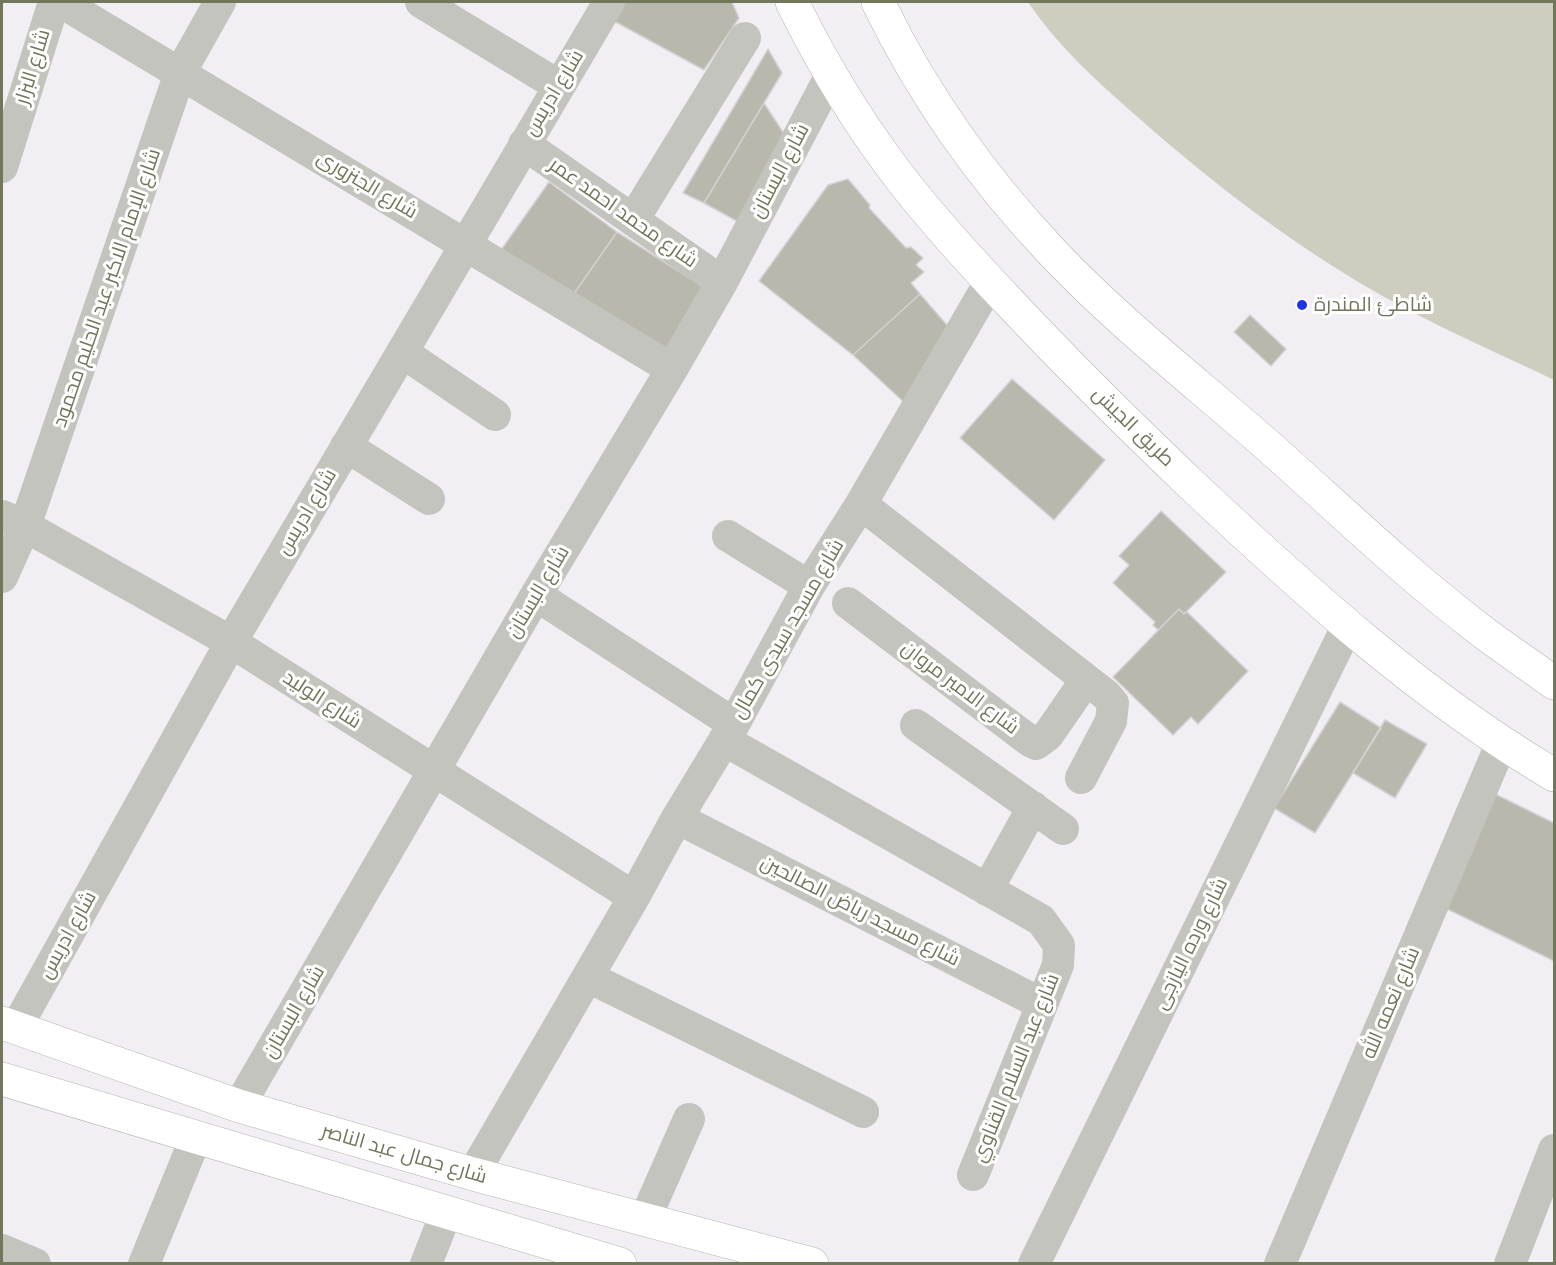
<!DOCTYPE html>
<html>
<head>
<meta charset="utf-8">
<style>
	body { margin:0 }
	#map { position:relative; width:1556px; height:1265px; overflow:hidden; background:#f2eff4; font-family:Montserrat,sans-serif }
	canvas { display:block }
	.frame { position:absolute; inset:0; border:3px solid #72765b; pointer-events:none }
</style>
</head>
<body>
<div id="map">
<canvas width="1556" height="1265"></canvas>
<div class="frame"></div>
</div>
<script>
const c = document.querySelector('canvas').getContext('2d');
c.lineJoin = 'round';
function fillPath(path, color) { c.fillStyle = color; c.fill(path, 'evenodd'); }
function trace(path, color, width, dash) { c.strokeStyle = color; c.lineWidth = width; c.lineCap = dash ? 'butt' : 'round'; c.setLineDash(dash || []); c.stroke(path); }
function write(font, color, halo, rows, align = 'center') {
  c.font = font + ' Montserrat,Cairo,sans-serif'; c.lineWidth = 6; c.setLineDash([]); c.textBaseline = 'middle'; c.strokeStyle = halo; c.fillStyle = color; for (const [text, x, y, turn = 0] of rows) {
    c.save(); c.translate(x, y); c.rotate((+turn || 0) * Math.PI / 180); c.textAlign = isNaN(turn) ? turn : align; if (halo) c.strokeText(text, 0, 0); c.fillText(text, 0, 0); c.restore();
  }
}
fillPath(new Path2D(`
	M1028,2H1554V380C1496,352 1435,326 1379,294C1293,245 1215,185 1141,120C1099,83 1059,48 1028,2Z`), '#cdcdc0');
const building = new Path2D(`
	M624,2H732L739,18L704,70L612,20Z
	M768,49L782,73L704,203L683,193Z
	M764,103L792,146L742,224L704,203Z
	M848,179L870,205L869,208L906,248L911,247L923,258L916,265L924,272L911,283L920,294L853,355L759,281L828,185Z
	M549,182L617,232L571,298L501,250Z
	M617,232L707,289L664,357L571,298Z
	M920,294L953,332L908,406L853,355Z
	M1250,315L1286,349L1271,366L1234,332Z
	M1012,379L1105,460L1054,520L960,438Z
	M1161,511L1226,572L1184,614L1179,609L1158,630L1153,625L1155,622L1113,583L1129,565L1119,556Z
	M1179,609L1184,614L1187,612L1248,671L1198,724L1191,717L1173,735L1113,677Z
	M1340,702L1381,728L1315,833L1274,808Z
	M1385,720L1427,744L1395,798L1353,773Z
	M1495,794L1554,823V961L1441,906Z`);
fillPath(building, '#b8b8ad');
trace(building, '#d4d2d5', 1.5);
const primary = new Path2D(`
	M2,1023L239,1106L473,1174L812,1264
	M2,1079L620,1264`);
const trunk = new Path2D(`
	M792,2C823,65 861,128 905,184C938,226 974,265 1011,304C1070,367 1131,427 1194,487C1306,592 1422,697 1554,775
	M878,2C922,93 982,178 1052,252C1118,322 1194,381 1266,444C1335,505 1402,570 1475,626C1501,646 1528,664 1554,683`);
trace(primary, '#b6b7ae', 34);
trace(trunk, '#b4b6ae', 34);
trace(new Path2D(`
	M61,2L672,369
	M421,2L559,86
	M524,144L722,282
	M2,167L54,2
	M633,220L745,38
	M402,352L495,415
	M346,446L429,499
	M861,504L1106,695L1113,703L1111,721L1081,778
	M2,516L25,526L231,642L634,897
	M728,536L809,586
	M2,577L25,526L180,73L220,2
	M536,595L734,724
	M848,603L1030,741L1036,744L1048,735L1086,680
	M916,725L1063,829
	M724,740L1041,920L1059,945L1058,965L973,1175
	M677,818L1042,1004
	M987,890L1033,807
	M588,977L863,1112
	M16,1028L231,642L609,2
	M239,1106L536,595L672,369L722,282L831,75
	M473,1174L634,897L677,818L734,724L809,586L861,504L990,282
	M645,1219L689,1119
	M2,1250L35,1264
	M144,1264L196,1137
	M426,1264L446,1213
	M1034,1264L1348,625
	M1280,1264L1502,742
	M1510,1264L1554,1150`), '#c3c4bd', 32);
trace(primary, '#fff', 33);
trace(trunk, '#fff', 33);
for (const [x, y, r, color] of [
	[1302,305,6,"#2132e3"]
]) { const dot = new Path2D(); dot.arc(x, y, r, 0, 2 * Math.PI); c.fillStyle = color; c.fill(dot); trace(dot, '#fff', 2); }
write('20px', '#72765b', '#fff', [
	["شارع البزار",33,67,-73],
	["شارع ادريس",554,93,-59],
	["شارع البستان",780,171,-62],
	["شارع الجنزورى",367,185,31],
	["شارع محمد احمد عمر",623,213,35],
	["شارع الإمام الاكبر عبد الحليم محمود",107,288,-71],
	["طريق الجيش",1133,427,44],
	["شارع ادريس",307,512,-59],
	["شارع البستان",538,592,-59],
	["شارع مسجد سيدى كمال",788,629,-60],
	["شارع الامير مروان",960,688,37],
	["شارع الوليد",322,700,33],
	["شارع مسجد رياض الصالحين",860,911,27],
	["شارع ادريس",68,935,-61],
	["شارع ورده اليازجى",1191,944,-64],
	["شارع نعمه الله",1391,1003,-67],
	["شارع البستان",294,1012,-60],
	["شارع عبد السلام القناوي",1016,1068,-68],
	["شارع جمال عبد الناصر",404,1154,16]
]);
write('20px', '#72765b', '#fff', [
	["شاطئ المندرة",1314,305]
], 'left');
</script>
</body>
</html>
